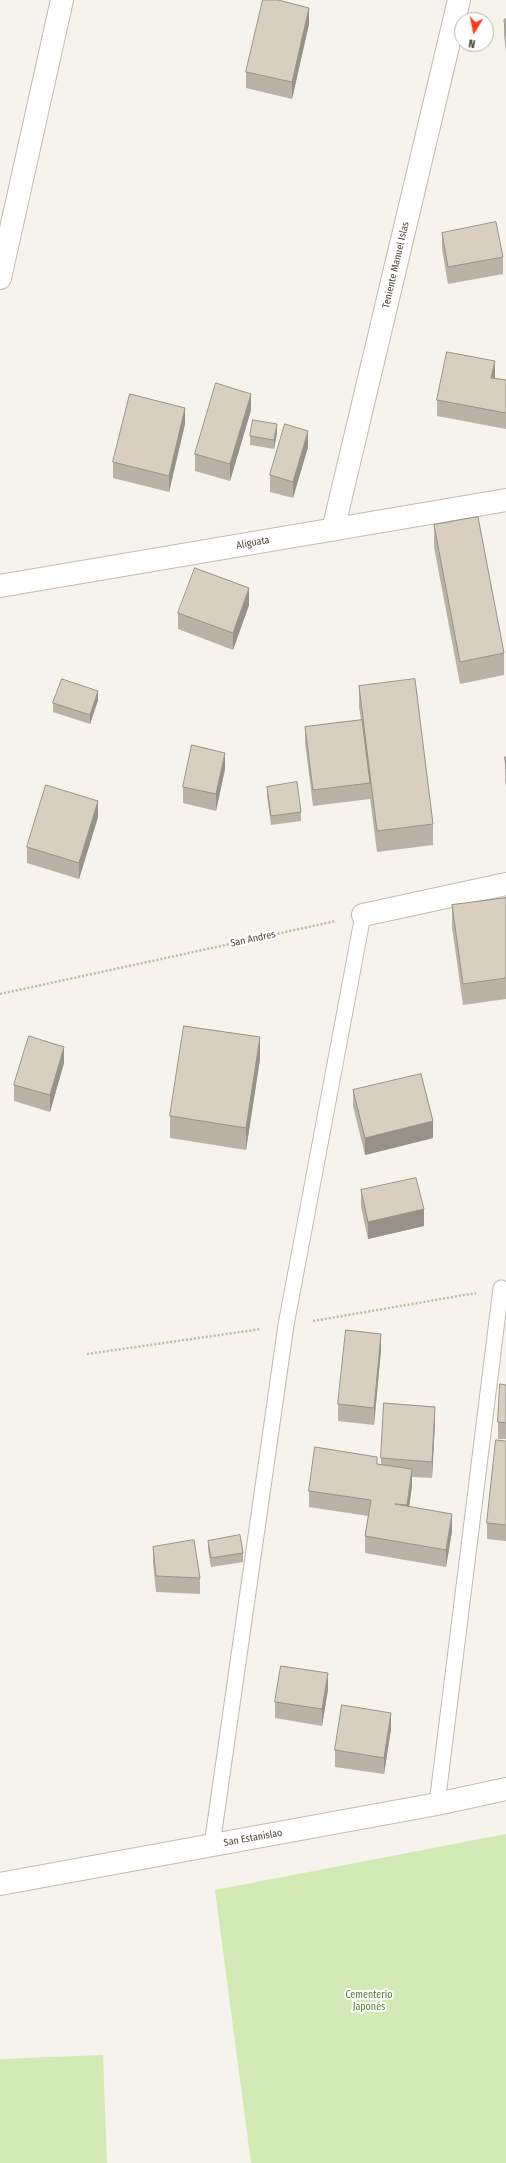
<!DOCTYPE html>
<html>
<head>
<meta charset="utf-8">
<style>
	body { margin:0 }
	#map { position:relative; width:506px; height:2163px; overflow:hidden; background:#f6f3ec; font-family:"Fira Sans Condensed",sans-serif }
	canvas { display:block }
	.north { position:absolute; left:454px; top:12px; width:40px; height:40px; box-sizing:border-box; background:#fff; border:1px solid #b7b4b0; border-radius:50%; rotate:190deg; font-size:11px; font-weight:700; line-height:16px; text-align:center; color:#4b4439 }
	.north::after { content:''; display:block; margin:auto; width:14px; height:18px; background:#fc3f1d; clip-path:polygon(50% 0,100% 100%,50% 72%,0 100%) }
</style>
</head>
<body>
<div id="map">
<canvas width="506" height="2163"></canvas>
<div class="north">N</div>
</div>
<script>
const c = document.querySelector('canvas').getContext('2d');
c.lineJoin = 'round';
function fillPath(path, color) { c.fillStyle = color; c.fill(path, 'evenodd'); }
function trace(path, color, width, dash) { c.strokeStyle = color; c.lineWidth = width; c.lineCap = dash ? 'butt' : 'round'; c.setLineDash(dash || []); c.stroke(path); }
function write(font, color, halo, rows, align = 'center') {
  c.font = font + ' "Fira Sans Condensed",sans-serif'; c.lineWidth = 4; c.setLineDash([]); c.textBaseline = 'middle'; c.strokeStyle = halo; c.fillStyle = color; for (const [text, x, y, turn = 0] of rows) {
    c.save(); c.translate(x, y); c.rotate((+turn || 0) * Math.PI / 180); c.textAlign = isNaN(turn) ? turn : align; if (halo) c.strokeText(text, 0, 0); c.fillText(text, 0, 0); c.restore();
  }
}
fillPath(new Path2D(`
	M506,1834V2163H251L215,1890Z
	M103,2055L107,2163H0V2059Z`), '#d2eab5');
const service = new Path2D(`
	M437,1804L501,1288
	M212,1845L286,1325L363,915`);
const minor = new Path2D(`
	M0,278L62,0
	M333,530L459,0
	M0,586L506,500
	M363,915L506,884
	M0,1884L437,1804L506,1789`);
trace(service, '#c2bbae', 17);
trace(minor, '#c2bbae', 24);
trace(new Path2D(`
	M0,994L336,921
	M313,1321L476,1293
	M87,1354L261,1329`), '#c4b79f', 2.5, [2, 2]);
trace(service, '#fff', 15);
trace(minor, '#fff', 22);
fillPath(new Path2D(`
	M506,19V53L504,36V20Z
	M309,24L292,99L246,88V72Z
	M442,233L503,257V274L448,284L442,249Z
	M495,378L506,380V429L437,416V400Z
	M251,410L230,481L195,471V454Z
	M185,424L169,492L113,478V462Z
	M277,433L274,449L250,445V436Z
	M308,447L293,498L270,492V475Z
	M434,525L504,653V675L460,684L434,547Z
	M249,605L233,650L178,629V613Z
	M359,686L433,824V845L377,852L370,798V799L313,806L305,743V727L361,720L359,707Z
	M98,700L90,724L53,712V703Z
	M505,757H506V789L505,779Z
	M225,769L216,811L183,803V787Z
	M267,787L301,812V821L271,825L267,796Z
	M98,817L79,879L27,863V847Z
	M506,898V999L463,1005L452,927V905Z
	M260,1059L246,1150L170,1138V1116Z
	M64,1063L50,1112L14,1101V1085Z
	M353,1090L433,1138L365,1155L353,1106Z
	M361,1190L424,1226L368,1239L361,1207Z
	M381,1350L374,1425L338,1421V1404Z
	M506,1385V1439H498V1422Z
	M435,1423L432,1478L412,1477V1486L409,1507L452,1531L446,1567L365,1553V1536L368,1516L309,1507V1491L377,1464L381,1465V1458Z
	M506,1441V1541L487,1539V1523Z
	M208,1541L243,1553V1562L211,1567L208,1550Z
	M153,1547L200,1578V1594L156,1592L153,1563Z
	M328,1689L322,1726L275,1718V1702Z
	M391,1729L384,1774L335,1767V1750Z`), '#bab2a6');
fillPath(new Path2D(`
	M309,8V24L292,99V82Z
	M495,361V378L491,394V378Z
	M251,394V410L230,481V464Z
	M185,408V424L169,492V476Z
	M277,424V433L274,449V440Z
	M308,431V447L293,498V482Z
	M249,588V605L233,650V633Z
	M98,691V700L90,724V715Z
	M225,753V769L216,811V794Z
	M98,801V817L79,879V863Z
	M260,1037V1059L246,1150V1128Z
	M64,1047V1063L50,1112V1095Z
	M433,1121V1138L365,1155V1138Z
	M424,1209V1226L368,1239V1222Z
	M381,1334V1350L374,1425V1408Z
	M435,1407V1423L432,1478V1462Z
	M412,1469V1486L407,1522V1505Z
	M452,1514V1531L446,1567V1550Z
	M328,1673V1689L322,1726V1709Z
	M391,1713V1729L384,1774V1758Z`), '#979187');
const building = new Path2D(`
	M263,0H278L309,8L292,82L246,72Z
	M506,19V36L504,20Z
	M496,222L503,257L448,267L442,233Z
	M447,352L495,361L491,378L506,380V413L437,400Z
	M216,383L251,394L230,464L195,454Z
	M130,394L185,408L169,476L113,462Z
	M253,420L277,424L274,440L250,436Z
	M285,424L308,431L293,482L270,475Z
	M478,517L504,653L460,662L434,525Z
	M195,568L249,588L233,633L178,613Z
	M62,679L98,691L90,715L53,703Z
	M415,679L433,824L377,831L359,686Z
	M362,720L370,783L313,790L305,727Z
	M192,745L225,753L216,794L183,787Z
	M505,757H506V768Z
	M297,782L301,812L271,816L267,787Z
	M46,785L98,801L79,863L27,847Z
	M506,898V978L463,984L452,905Z
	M184,1026L260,1037L246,1128L170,1116Z
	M29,1036L64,1047L50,1095L14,1085Z
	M421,1074L433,1121L365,1138L353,1090Z
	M416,1178L424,1209L368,1222L361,1190Z
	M346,1330L381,1334L374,1408L338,1404Z
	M500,1384L506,1385V1423L498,1422Z
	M384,1403L435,1407L432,1462L381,1458Z
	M496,1440L506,1441V1525L487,1523Z
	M315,1447L377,1457V1464L412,1469L407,1505L395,1504L452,1514L446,1550L365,1536L371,1500L309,1491Z
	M240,1535L243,1553L211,1558L208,1541Z
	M194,1540L200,1578L156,1576L153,1547Z
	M281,1666L328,1673L322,1709L275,1702Z
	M342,1705L391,1713L384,1758L335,1750Z`);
fillPath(building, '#d8cfc1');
trace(building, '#979187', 1);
write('10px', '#4b4439', '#fff', [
	["Teniente Manuel Islas",396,265,-77],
	["Aliguata",253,543,-10],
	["San Andres",253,939,-12],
	["San Estanislao",253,1838,-10]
]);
write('10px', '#4a7f2a', '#fff', [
	["Cementerio",369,1995],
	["Japonés",369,2007]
]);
</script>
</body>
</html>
